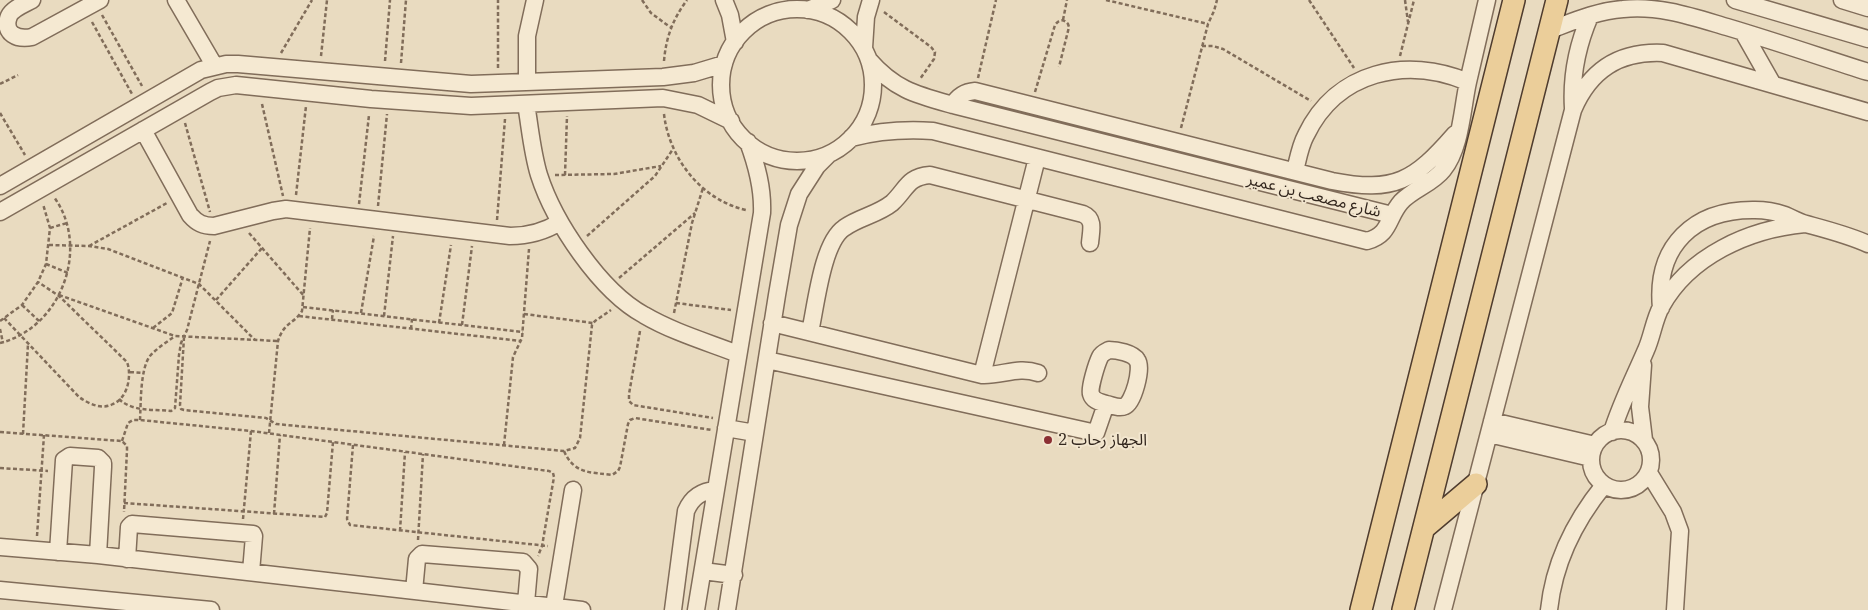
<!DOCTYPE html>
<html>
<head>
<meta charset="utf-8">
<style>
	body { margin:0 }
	canvas { display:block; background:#e9dbc0 }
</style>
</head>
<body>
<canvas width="1868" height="610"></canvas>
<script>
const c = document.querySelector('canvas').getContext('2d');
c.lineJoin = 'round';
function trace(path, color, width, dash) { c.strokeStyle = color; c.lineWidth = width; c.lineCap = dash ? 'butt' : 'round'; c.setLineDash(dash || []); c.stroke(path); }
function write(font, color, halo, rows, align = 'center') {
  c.font = font + ' "IBM Plex Serif","Noto Sans Arabic",serif'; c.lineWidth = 4; c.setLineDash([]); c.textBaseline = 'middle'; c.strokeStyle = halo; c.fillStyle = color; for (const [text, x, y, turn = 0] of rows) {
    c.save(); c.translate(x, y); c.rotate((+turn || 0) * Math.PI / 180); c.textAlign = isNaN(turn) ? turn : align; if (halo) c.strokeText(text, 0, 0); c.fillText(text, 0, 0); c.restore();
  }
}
const minor = new Path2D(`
	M32,0C25,4 13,8 9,16C2,34 18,40 32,37L100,0
	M176,0L214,65
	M724,0L730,15L735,42
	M1735,0L1868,39
	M1842,0L1868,8
	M721 85a76 76 0 1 1 152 0a76 76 0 1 1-152 0Z
	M808,10L832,0
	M1550,30C1574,21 1597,11 1623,9C1659,5 1693,17 1727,27C1774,41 1821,57 1868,72
	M1743,32L1772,83
	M864,48L866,17L871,0
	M869,60C895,90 917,95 953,105L1392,215
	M527,82V36L535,0
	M526,104C530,127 532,152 539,175C554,222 600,291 644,315C673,332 707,342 738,354
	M953,105C958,96 964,92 975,91L1332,181C1395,193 1414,181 1455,134
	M1573,108C1571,75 1577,46 1590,16
	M143,130L190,215C197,223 203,226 214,226L273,211L286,209L510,236C529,236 544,232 560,222
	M851,138C878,131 904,129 933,131L1367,241C1391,234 1387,218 1401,202C1413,189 1432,184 1443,170C1461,148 1462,109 1468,82C1474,55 1481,27 1487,0
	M1295,171C1298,159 1300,146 1306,135C1337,71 1406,56 1468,82
	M0,186L201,70L226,64H238L471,84L663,77L694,73L724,64
	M0,212L210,92L218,88L236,85L371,99L471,106L663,98L698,105L731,121
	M1661,308C1655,246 1694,209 1755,210C1765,210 1776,212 1785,215C1792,218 1799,222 1806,224C1828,230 1848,235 1868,244
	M772,323L982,375C1002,376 1018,366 1038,373
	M810,332C816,306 822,243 844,228C859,217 877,215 892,203C907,189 907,177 930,175L1083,214C1095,219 1091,231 1090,243
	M1109,350C1117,350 1133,353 1137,360C1143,368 1133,403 1125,406C1119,409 1112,405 1106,404C1100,402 1093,401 1091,394C1089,388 1097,363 1100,357C1102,353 1105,352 1109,350Z
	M767,360L1096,433L1106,404
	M1643,365L1640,407L1644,440
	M982,375L1037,158
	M1492,421L1595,445
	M726,428L755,433
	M1591 460a30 30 0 1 1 60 0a30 30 0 1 1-60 0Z
	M1612,432C1621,403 1634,378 1646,350C1652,337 1654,320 1661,307C1689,256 1749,229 1805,224
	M1489,434L1591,458
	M1649,473L1673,512L1680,531L1675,610
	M0,547L98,555L582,610
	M58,552L64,460L70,456L98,458L103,463V467L98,555
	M127,559L129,527L132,524L253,534L254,536L251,572
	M703,571L734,575
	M0,590L211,610
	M414,591L417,559L422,554L523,562L529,569L526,603
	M554,606L573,490
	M673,610L686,511C692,497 701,491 716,490
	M696,610L762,213C763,188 757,166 748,142
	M727,610L777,295L789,225L799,194L817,166L828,155
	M1443,610L1573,110C1590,70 1619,51 1663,53L1868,112
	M1549,610C1554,562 1574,522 1604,485`);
const major = new Path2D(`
	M1424,528L1476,484
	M1361,610L1514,0
	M1403,610L1557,0`);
trace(minor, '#816d5a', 19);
trace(major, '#4f3c2e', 24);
trace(new Path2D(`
	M642,0L651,13L670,27
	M1106,0L1208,24
	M1309,0L1354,68
	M1405,0L1408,22
	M884,12L931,47L935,52L934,59L920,79
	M102,15L142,86
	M1063,20L1067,0
	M92,22L132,94
	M1202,46H1213L1223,49L1311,101
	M281,53L312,0
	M321,56L327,0
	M1400,56L1414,0
	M385,61L390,0
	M664,61C666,37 673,19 687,0
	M401,63L406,0
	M498,68V0
	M978,78L996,0
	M0,84L18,75
	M1035,92L1055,25C1059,19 1064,19 1068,24L1069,27L1059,67
	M262,104L283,196
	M0,113L25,155
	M664,114C669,158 701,200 746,210
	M185,123L210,212
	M1181,128L1208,24L1214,11L1217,0
	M555,175L614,174L661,166
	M565,175L567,116
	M296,195L306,106
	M359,204L369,115
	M378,206L387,114
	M497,220L505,119
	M50,228L67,223
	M249,233L304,296
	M587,236L655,176L673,149
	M49,245L89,246L108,249L199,284L255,340
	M89,246L167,203
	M46,264L68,273
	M619,278L695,213
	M59,295L175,336L278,341
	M216,300L262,248
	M676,303L731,310
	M22,305L39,321
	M303,307L523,332
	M361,313L374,236
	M674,313L692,223L703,188
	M524,314L593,323
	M299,316L521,341
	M384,316L393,236
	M4,318L79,397C89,404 102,410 113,404C128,398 132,375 127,362L59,296L38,282
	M332,319L333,310
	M0,321L22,305L38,282L46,264L50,228L43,204
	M439,323L451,245
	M462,325L472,246
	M153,328L172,313L183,277
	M0,329L3,343
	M411,329L412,319
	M640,331L629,394V401L633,405L713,418
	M184,337L180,405L181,409L184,410L266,418L276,424L564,451L575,448L580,438L592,325L595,321L611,310
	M0,343C61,328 91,248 54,197
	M130,372L143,373
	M119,399C132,412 154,409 171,411L175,408L179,355L181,343L187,330L210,241
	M140,420C141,403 140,369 150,356C157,348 167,342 175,336
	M0,432L122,441L127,446V450L124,512
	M269,433L278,341C284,322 294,324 302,311L310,228
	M23,434L28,344
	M122,441L128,423L133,420H140L251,431L549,471L553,473L554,477L542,546L538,556
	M353,445L347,519L350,525L548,546
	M504,445L513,357L522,338L529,249
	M564,451C574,474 590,472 612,475L618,471L620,467L628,424L630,420L635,418L712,430
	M0,468L48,471
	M124,503L325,517L327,513L333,442
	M274,514L280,435
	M243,519L251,431
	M400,531L405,452
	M37,536L44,435
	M418,540L423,454`), '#816d5a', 2.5, [4, 2.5]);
trace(minor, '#f5e9d2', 16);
trace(major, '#ebce9a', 21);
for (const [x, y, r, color] of [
	[1048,440,5,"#8b2f33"]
]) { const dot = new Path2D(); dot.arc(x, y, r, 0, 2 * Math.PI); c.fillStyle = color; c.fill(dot); trace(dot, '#f2e6cf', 2); }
write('16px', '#32261d', '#f2e6cf', [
	["شارع مصعب بن عمير",1314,196,14]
]);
write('16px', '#32261d', '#f2e6cf', [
	["الجهاز رحاب 2",1058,440]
], 'left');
</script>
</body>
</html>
